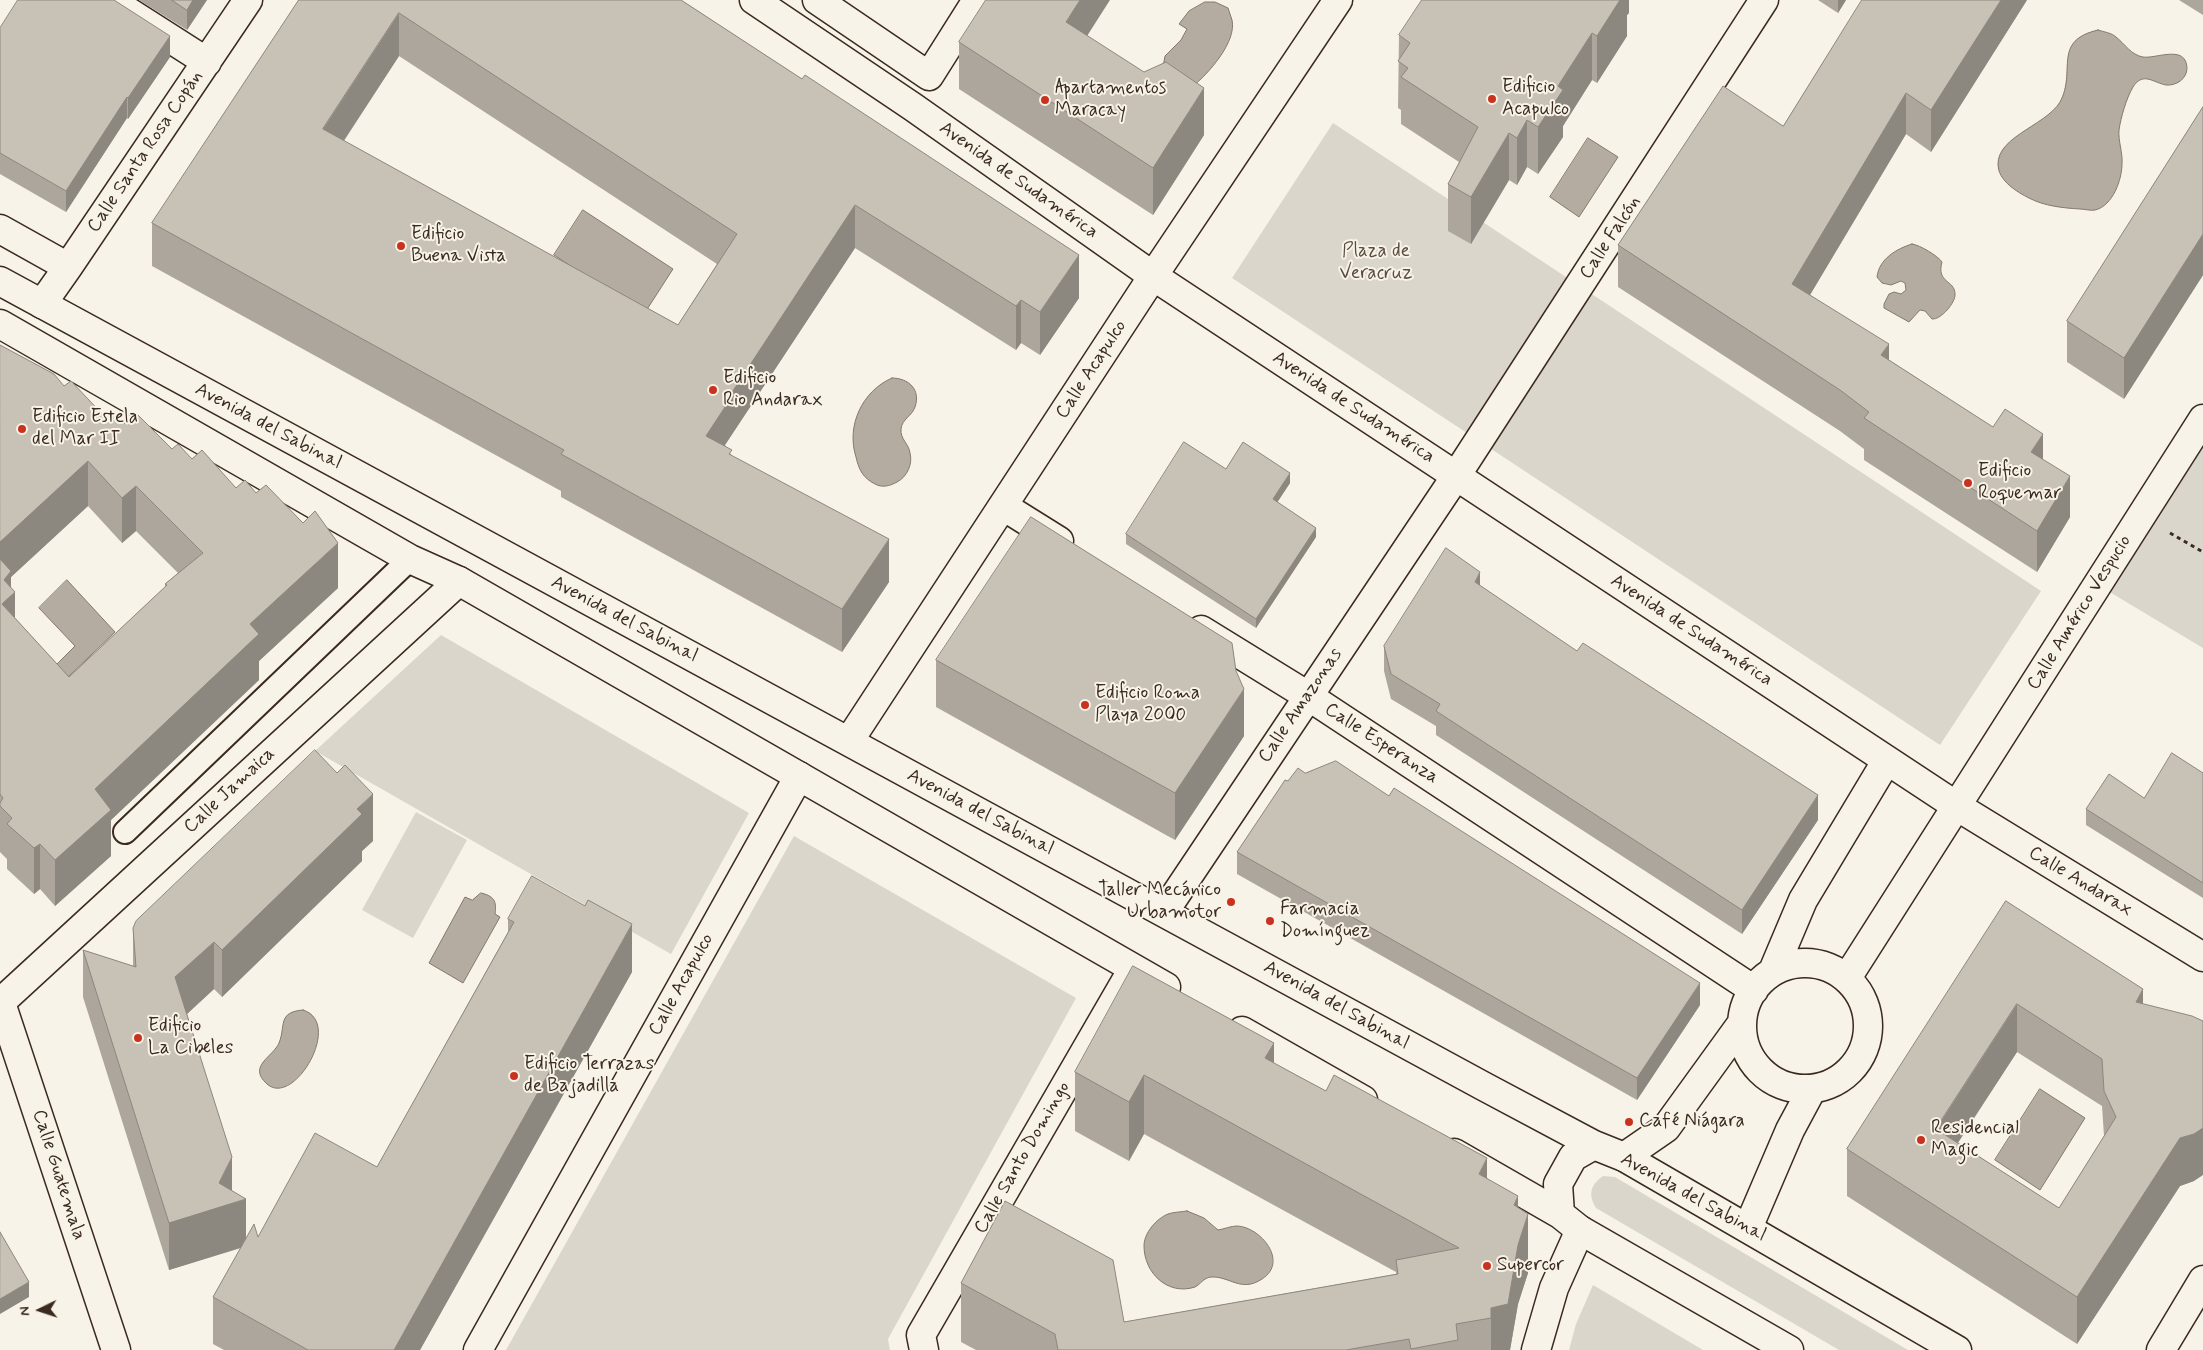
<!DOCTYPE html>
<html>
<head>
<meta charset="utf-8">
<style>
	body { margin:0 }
	#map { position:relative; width:2203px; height:1350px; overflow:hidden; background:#f7f3e8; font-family:Mynerve,sans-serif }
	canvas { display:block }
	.north { position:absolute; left:15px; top:1285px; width:50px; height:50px; -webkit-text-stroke:4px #f7f3e8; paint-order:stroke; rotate:266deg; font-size:14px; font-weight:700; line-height:20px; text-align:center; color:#3b2a1e }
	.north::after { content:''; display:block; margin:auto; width:18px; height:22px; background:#3b2a1e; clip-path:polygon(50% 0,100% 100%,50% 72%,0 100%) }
</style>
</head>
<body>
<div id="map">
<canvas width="2203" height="1350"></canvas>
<div class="north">N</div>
</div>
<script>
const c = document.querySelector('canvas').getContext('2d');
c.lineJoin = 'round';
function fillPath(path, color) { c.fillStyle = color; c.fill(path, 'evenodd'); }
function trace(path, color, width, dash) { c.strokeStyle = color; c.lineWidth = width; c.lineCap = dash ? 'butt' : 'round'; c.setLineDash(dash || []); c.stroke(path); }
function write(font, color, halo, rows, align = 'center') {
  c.font = font + ' Mynerve,sans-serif'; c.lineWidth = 4; c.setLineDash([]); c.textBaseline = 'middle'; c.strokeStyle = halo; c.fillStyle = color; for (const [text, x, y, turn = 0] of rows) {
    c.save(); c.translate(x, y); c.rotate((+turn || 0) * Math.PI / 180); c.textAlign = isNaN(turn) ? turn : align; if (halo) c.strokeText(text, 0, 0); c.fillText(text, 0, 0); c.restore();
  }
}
fillPath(new Path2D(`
	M1333,123L2041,591L1940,745L1232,278Z
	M2203,444V648L2098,585Z
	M441,635L749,813L671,954L315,751Z
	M416,812L467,840L413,938L362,910Z
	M794,836L1076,998L888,1339L890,1350H506Z
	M1603,1176L1615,1177L1908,1350H1839L1596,1208C1588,1195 1590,1185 1603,1176Z
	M1593,1285L1703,1350H1569L1576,1324Z`), '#dbd6cb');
const water = new Path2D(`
	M1205,2H1215L1228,8C1229,12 1231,16 1232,20C1237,42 1208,74 1192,87L1162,72L1165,56L1181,40L1187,29L1179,24L1189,11Z
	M2098,30C2104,32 2112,33 2116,37C2125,44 2131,55 2143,57C2156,59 2186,44 2187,68C2187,79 2176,86 2166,85C2154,83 2143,71 2133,87C2126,99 2121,117 2119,130C2118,141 2123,153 2122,164C2122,179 2113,206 2095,210C2091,211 2084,209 2080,209C2063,208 2044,206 2029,198C2017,192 2003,183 1999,171C1990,138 2045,127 2060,102C2077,71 2051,41 2098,30Z
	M1588,138L1618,157L1579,217L1550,197Z
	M583,210L673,269L644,314L554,255Z
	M1912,244C1920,245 1938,256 1942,262C1936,283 1955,280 1955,294C1956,302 1941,320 1932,319L1925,311L1920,310L1909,322L1884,308V304L1889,294L1894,292L1901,294L1906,290L1905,283L1901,281L1891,285L1882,283L1877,277C1879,259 1896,249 1912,244Z
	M892,378C909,378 921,390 915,407C912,416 902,419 901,429C900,439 909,444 910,453C913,464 907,477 897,482C890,486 882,488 875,484C863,478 859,470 856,457C846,426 862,391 892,378Z
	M67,580L115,632L65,680L54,667L75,646L39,608Z
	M481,893C494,896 497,901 495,914L500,917L463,983L429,963L465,897L472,900Z
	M303,1010C344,1022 294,1108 267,1084C247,1066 273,1057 279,1043C286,1026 277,1012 303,1010Z
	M2040,1089L2085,1118L2040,1190L1995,1160Z
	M1187,1211L1204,1218L1218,1230C1224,1229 1231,1226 1237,1226C1261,1227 1289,1262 1262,1279C1241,1293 1230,1276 1211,1277C1203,1278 1201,1284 1195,1287C1168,1296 1144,1273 1144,1246C1144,1233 1156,1219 1168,1214C1174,1212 1181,1212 1187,1211Z`);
fillPath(water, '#b4aca0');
trace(water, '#84786c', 1);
const lane = new Path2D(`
	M125,832L410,559`);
const street = new Path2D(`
	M110,0L207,62
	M754,0L913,107L1153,276L1958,807L2203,957
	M817,0L929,76L977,0
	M0,229L68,267
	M42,304L68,267L248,0
	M1003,506L1059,541
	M1201,630L1308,696L1754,990
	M849,741L1153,276L1338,0
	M1164,912L1456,476L1764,0
	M1742 1026a63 63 0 1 1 126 0a63 63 0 1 1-126 0Z
	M1773,971L1803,900L1887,760
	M1847,978L2203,419
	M0,1000L116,1350
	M1,1002L459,581
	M1624,1157L1666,1128L1742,1023
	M1748,1228L1790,1130L1812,1089
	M478,1350L799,776
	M924,1350L921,1335L1127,979
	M1536,1350L1554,1288L1580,1230
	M2161,1350L2203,1280`);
const secondary = new Path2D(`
	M0,281L1485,1087L1594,1145L1624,1157L1957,1350
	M0,324L410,559L459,581L1166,987
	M1242,1031L1363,1100
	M1454,1153L1560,1214L1580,1230L1789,1350
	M1560,1214L1558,1184L1573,1157L1594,1145`);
trace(lane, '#3b2a1e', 26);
trace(street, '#3b2a1e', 31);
trace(secondary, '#3b2a1e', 31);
trace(new Path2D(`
	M2170,533L2203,552`), '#3b2a1e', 3, [4, 4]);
trace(lane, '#f7f3e8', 22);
trace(street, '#f7f3e8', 28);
trace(secondary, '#f7f3e8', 28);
fillPath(new Path2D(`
	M139,0H207L187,30Z
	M299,0H681L802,79L1079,298L1040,355L1021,343L1016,350L855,248L725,445L732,456L889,582L842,652L561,497V491L152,266V223ZM399,56L717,264L678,325L344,141Z
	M1629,0V13L1627,15V36L1597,83L1592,80L1563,126V137L1538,174L1527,167L1517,185L1509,180L1471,244L1448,231V184L1459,162L1401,124V110L1398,108L1399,35Z
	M1818,0H1846L1838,13Z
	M2027,0L1931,152L1906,134L1810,295L1889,360L2043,460L2070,517L2037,572L1864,460V449L1840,431L1618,287V245L1783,126Z
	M2179,0H2203V15Z
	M0,28L170,57L128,119L127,118L66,212L0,174Z
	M1088,36L1204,135L1153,215L959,89V42Z
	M2203,107V275L2124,399L2067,362V321Z
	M0,345L64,386L106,418L125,424L192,459L236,488L338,588L259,661V680L111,820V856L55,906L40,889L34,894L7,869V859L0,852ZM88,506L122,543L136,531L178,573L165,584V587L69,677L15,618L11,587V577Z
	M1226,469L1290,483L1277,502L1316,537L1256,628L1126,544V534Z
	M1480,586L1818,820L1742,934L1436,735V726L1391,699L1384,671V646Z
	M936,660L1244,736L1175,840L936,707Z
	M2203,773V898L2086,825V809L2144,798Z
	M373,841L362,851V861L222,997L214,989L187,1014L232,1190L246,1238L258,1237L377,1167L508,932V919L632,972L420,1350H224L213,1344V1297L241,1248L169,1270L83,997V950L133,966V928Z
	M1237,852L1700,1005L1637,1100L1237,874Z
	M2006,901L2143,1004L2194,1181L2180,1186L2077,1344L1847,1196V1149ZM2017,1052L2102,1106L2104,1136L2059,1208L1958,1143Z
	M1274,1063L1487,1178L1518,1208L1528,1273L1518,1304L1510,1350H976L961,1342V1283L1124,1322L1396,1274V1272L1144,1134L1129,1161L1075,1131V1072Z`), '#aca69d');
fillPath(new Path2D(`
	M193,0H207L187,30V10Z
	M1080,0H1110L1066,69V22Z
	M1618,0H1629V13L1627,15V36L1597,83V36Z
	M1838,0H1846L1838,13Z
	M2001,0H2027L1931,152V110Z
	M399,13V56L323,172V129Z
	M1592,33V80L1563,126V137L1538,174V127L1558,86Z
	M170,36V57L128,119V98Z
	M1204,88V135L1153,215V168Z
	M1906,93V134L1792,325V284Z
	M127,97V118L66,212V191Z
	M1527,120V167L1517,185V138Z
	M1509,133V180L1471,244V197Z
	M855,205V248L725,445V450L706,436L723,406Z
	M2203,234V275L2124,399V358Z
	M1079,255V298L1040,355V312Z
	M1021,300V343L1016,350V306Z
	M1889,344V386L1881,355Z
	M2043,434V475L2031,452Z
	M88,461V506L11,577V596L15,592V637L2,650L0,588V542Z
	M1290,473V483L1273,509V499Z
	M2070,476V517L2037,572V531Z
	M136,486V531L122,543V498Z
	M1316,528V537L1256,628V619Z
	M889,539V582L842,652V609Z
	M338,543V588L259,661V680L111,820V856L55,906V860L95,789L250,624Z
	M1480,572V597L1475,582Z
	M1244,689V736L1175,840V793Z
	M373,794V841L362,851V861L222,997V950L357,809Z
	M1818,795V820L1742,934V910Z
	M40,844V889L34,894V848Z
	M632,924V972L420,1350H394Z
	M214,942V989L175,1025V977Z
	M1700,983V1005L1637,1100V1078Z
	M2143,989V1037L2136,1002Z
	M2017,1004V1052L1936,1176V1129Z
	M1274,1043V1101L1265,1058Z
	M1144,1075V1134L1129,1161V1102Z
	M2203,1128V1175L2194,1181L2180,1186L2077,1344V1297L2180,1138Z
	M232,1157V1203L246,1199V1246L169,1270V1223L219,1183Z
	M1487,1158V1217L1479,1174Z
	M1518,1196V1244L1528,1214V1273L1518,1304L1510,1350H1491V1308L1514,1205Z
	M29,1282V1297L0,1314V1299Z`), '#8c877f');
const building = new Path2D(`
	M18,0H114L170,36L128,98L127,97L66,191L0,153V28Z
	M172,0H193L187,10Z
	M299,0H681L802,79L805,75L1079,255L1040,312L1021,300L1016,306L855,205L723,406L725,407L706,436L732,450L729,454L889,539L842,609L561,454L564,450L152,223ZM399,13L737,234L678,325L323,129Z
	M986,0H1080L1066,22L1144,72L1166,62L1204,88L1153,168L959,42Z
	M1422,0H1620L1597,36L1592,33L1558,86L1563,90L1538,127L1527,120L1517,138L1509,133L1471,197L1448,184L1478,127L1401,77L1408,68L1398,61L1410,43L1399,35Z
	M1862,0H2001L1931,110L1906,93L1792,284L1889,344L1881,355L1993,427L2005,409L2043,434L2031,452L2070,476L2037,531L1864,418L1869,412L1840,390L1618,245L1723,86L1783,126Z
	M2203,107V234L2124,358L2067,321Z
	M0,345L54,374L64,386L71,381L106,418L115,412L125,424L138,415L172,449L178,444L192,459L202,450L236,488L245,480L256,493L266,485L303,523L315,511L338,543L250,624L259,634L95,789L111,810L55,860L40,844L34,848L7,824L12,818L0,806V803L3,798L0,794V559L11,571L4,580L15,592L2,604L69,677L167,585L165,584L203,553L136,486L122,498L88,461L0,542Z
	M1184,442L1226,469L1243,442L1290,473L1273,499L1316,528L1256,619L1126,534Z
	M1031,517L1232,643L1236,671L1244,689L1175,793L936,660Z
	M1446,548L1480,572L1475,582L1577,651L1583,643L1818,795L1742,910L1436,711L1440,704L1391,674L1384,646Z
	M315,750L337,773L345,765L373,794L357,809L362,814L222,950L214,942L175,977L232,1157L219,1183L246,1199L169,1223L83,950L136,967L133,928L136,921Z
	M2172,753L2203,773V883L2086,809L2109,774L2144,798Z
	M1336,761L1389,796L1394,788L1700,983L1637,1078L1237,852L1285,780L1288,781L1298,768L1305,773Z
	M532,876L585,906L588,900L632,924L394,1350H308L213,1297L254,1224L258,1237L315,1133L377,1167L514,922L508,919Z
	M2006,901L2143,989L2136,1002L2192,1016L2203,1021V1128L2194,1134L2180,1138L2077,1297L1847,1149ZM2017,1004L2102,1059L2104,1091L2116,1117L2059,1208L1936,1129Z
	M1133,966L1274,1043L1265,1058L1296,1075L1326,1091L1334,1075L1487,1158L1479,1174L1518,1196L1514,1205L1528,1214L1518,1245L1508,1304L1491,1308V1318L1456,1324L1458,1340L1411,1349L1409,1339L1346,1350H1058L1055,1334L961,1283L1005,1201L1113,1260L1124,1322L1398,1274L1396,1260L1459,1248L1144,1075L1129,1102L1075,1072Z
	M0,1232L29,1282L0,1299Z`);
fillPath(building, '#c8c1b6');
trace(building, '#8c877f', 1);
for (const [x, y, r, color] of [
	[1492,99,5,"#c8321e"],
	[1045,100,5,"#c8321e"],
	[401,246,5,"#c8321e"],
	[713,390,5,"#c8321e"],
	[22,429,5,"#c8321e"],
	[1968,483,5,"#c8321e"],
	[1085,705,5,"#c8321e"],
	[1231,902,5,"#c8321e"],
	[1270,921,5,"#c8321e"],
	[138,1038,5,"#c8321e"],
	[514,1076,5,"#c8321e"],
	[1629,1122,5,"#c8321e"],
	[1921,1140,5,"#c8321e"],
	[1487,1266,5,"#c8321e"]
]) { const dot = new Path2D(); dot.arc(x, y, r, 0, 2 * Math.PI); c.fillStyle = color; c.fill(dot); trace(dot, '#f7f3e8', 2); }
write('19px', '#3b2a1e', '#f7f3e8', [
	["Edificio",1502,88],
	["Acapulco",1502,110],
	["Apartamentos",1055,89],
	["Maracay",1055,111],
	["Edificio",411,235],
	["Buena Vista",411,257],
	["Edificio",723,379],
	["Rio Andarax",723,401],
	["Edificio Estela",32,418],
	["del Mar II",32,440],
	["Edificio",1978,472],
	["Roquemar",1978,494],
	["Edificio Roma",1095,694],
	["Playa 2000",1095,716],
	["Taller Mecánico",1221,891,"right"],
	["Urbamotor",1221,913,"right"],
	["Farmacia",1280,910],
	["Domínguez",1280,932],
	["Edificio",148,1027],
	["La Cibeles",148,1049],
	["Edificio Terrazas",524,1065],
	["de Bajadilla",524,1087],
	["Café Niágara",1639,1122],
	["Residencial",1931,1129],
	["Magic",1931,1151],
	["Supercor",1497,1266]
], 'left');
write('19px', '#3b2a1e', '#f7f3e8', [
	["Calle Santa Rosa Copán",146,152,-56],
	["Avenida de Sudamérica",1018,181,35],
	["Calle Falcón",1611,238,-57],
	["Calle Acapulco",1092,370,-57],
	["Avenida de Sudamérica",1353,408,33],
	["Avenida del Sabinal",268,427,28],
	["Calle Américo Vespucio",2080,613,-58],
	["Avenida del Sabinal",624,620,28],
	["Avenida de Sudamérica",1691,631,33],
	["Calle Amazonas",1301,706,-56],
	["Calle Esperanza",1381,744,33],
	["Calle Jamaica",230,791,-43],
	["Avenida del Sabinal",980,813,28],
	["Calle Andarax",2080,882,31],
	["Calle Acapulco",682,985,-61],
	["Avenida del Sabinal",1336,1006,29],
	["Calle Santo Domingo",1023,1158,-60],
	["Calle Guatemala",58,1175,72],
	["Avenida del Sabinal",1693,1198,29]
]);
write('19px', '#5b4c41', '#f7f3e8', [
	["Plaza de",1376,252],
	["Veracruz",1376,274]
]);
</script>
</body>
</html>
